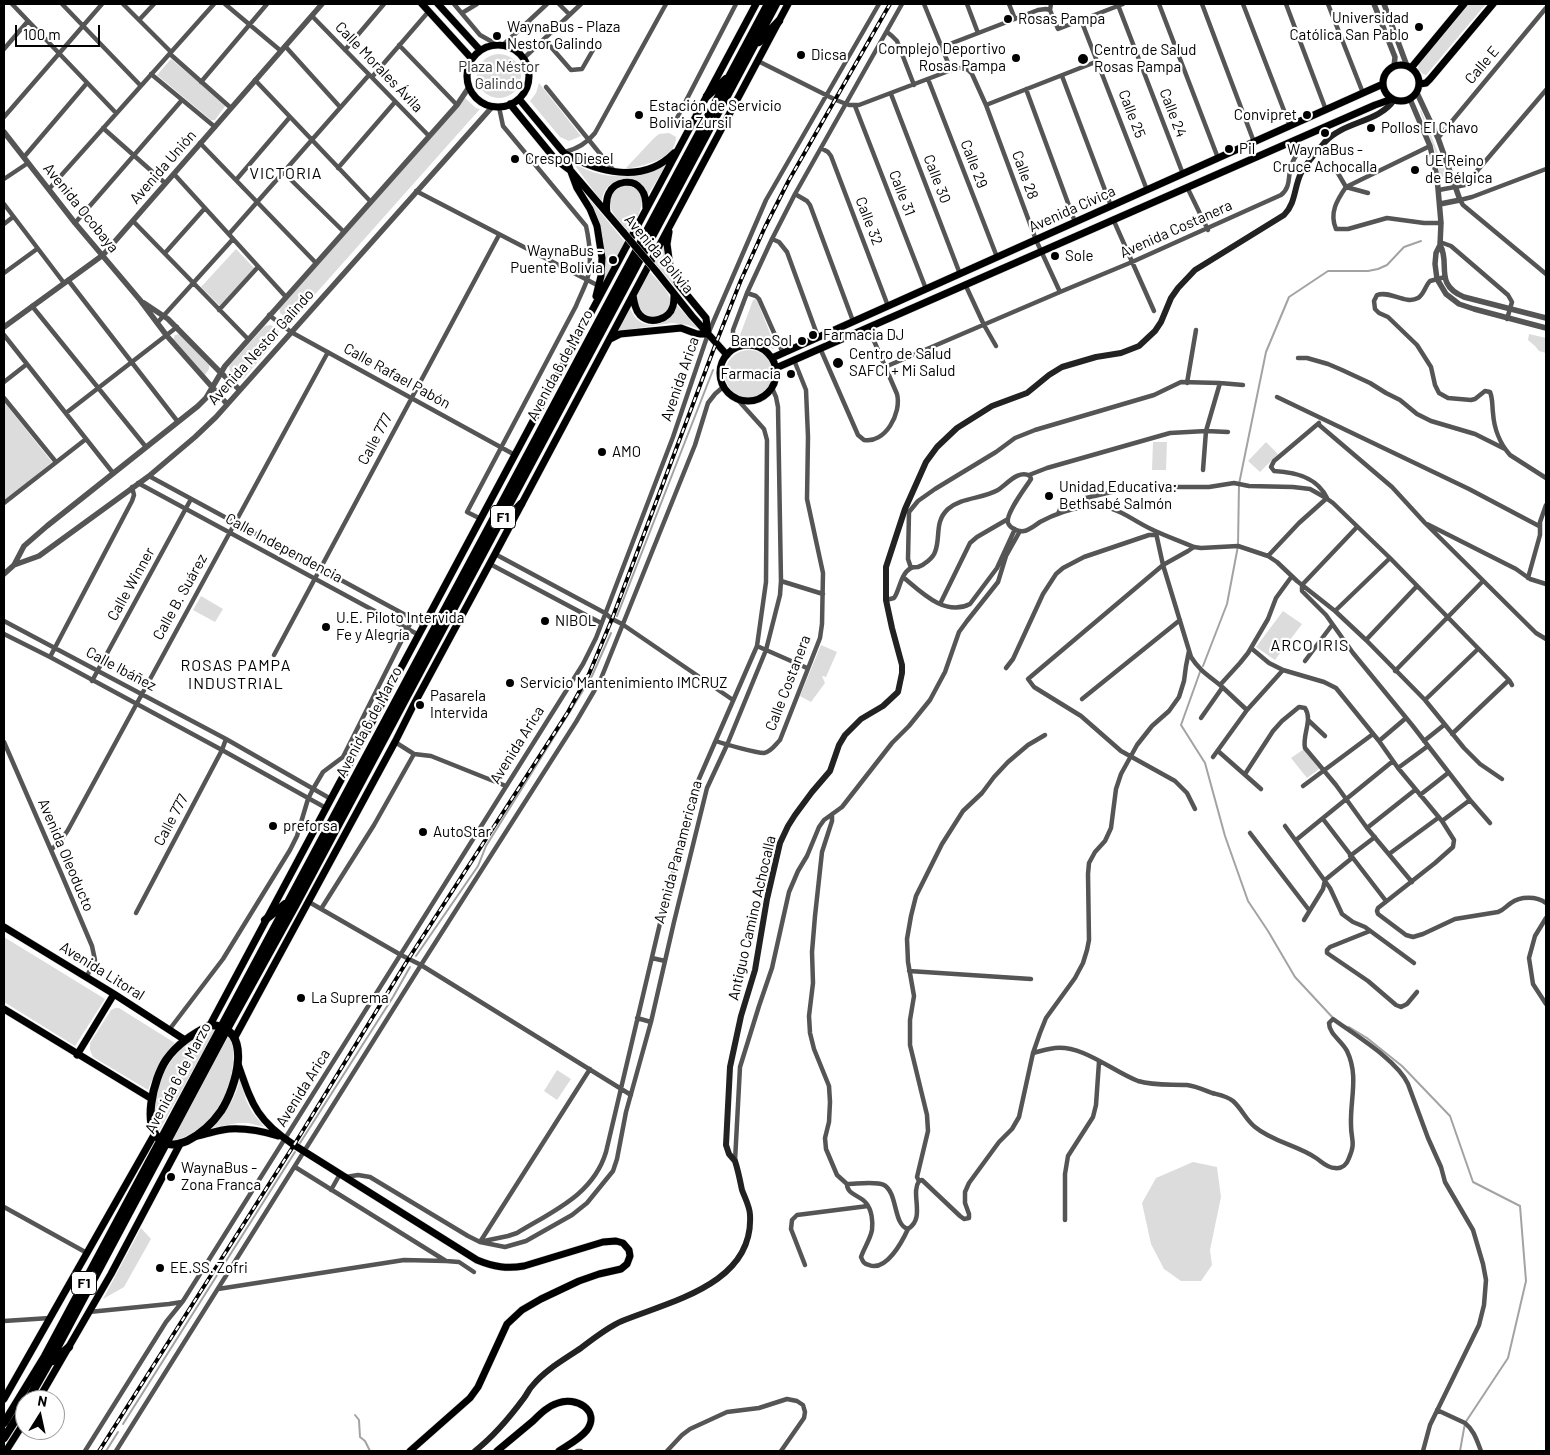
<!DOCTYPE html>
<html>
<head>
<meta charset="utf-8">
<style>
	body { margin:0 }
	#map { position:relative; width:1550px; height:1455px; overflow:hidden; background:#fff; font-family:Barlow,sans-serif }
	canvas { display:block }
	.frame { position:absolute; inset:0; border:5px solid #000; pointer-events:none }
	.north { position:absolute; left:15px; top:1390px; width:50px; height:50px; box-sizing:border-box; background:#fff; border:1px solid #999; border-radius:50%; rotate:10deg; font-size:14px; font-weight:700; line-height:20px; text-align:center; color:#000 }
	.north::after { content:''; display:block; margin:auto; width:18px; height:22px; background:#000; clip-path:polygon(50% 0,100% 100%,50% 72%,0 100%) }
	.scale { position:absolute; left:15px; top:25px; width:85px; height:22px; box-sizing:border-box; border:2px solid #000; border-top:0; padding-left:6px; font-size:15px; line-height:18px; white-space:nowrap; color:#000; -webkit-text-stroke:4px #fff; paint-order:stroke }
</style>
</head>
<body>
<div id="map">
<canvas width="1550" height="1455"></canvas>
<div class="frame"></div>
<div class="north">N</div>
<div class="scale">100 m</div>
</div>
<script>
const c = document.querySelector('canvas').getContext('2d');
c.lineJoin = 'round';
function fillPath(path, color) { c.fillStyle = color; c.fill(path, 'evenodd'); }
function trace(path, color, width, dash) { c.strokeStyle = color; c.lineWidth = width; c.lineCap = dash ? 'butt' : 'round'; c.setLineDash(dash || []); c.stroke(path); }
function write(font, color, halo, rows, align = 'center') {
  c.font = font + ' Barlow,sans-serif'; c.lineWidth = 4.5; c.setLineDash([]); c.textBaseline = 'middle'; c.strokeStyle = halo; c.fillStyle = color; for (const [text, x, y, turn = 0] of rows) {
    c.save(); c.translate(x, y); c.rotate((+turn || 0) * Math.PI / 180); c.textAlign = isNaN(turn) ? turn : align; if (halo) c.strokeText(text, 0, 0); c.fillText(text, 0, 0); c.restore();
  }
}
fillPath(new Path2D(`
	M1469,4H1486L1426,75L1423,74L1418,69L1419,64Z
	M477 76a22 22 0 1 1 44 0a22 22 0 1 1-44 0Z
	M171,59L226,105L215,120H211L157,75Z
	M539,83L581,136L569,141L560,137L530,101L536,93Z
	M465,98L476,108L480,109L294,318L289,320L280,313L279,307Z
	M1421,110L1447,176L1446,177L1439,178L1438,159L1420,111Z
	M669,133L676,137C676,160 642,166 625,169L654,138L659,134Z
	M573,163C604,181 635,180 667,164L647,196L634,180C619,178 602,184 602,202Z
	M626,185C655,190 637,218 630,233C620,222 603,208 613,193C616,187 620,186 626,185Z
	M587,196L625,242L603,283C606,248 605,227 587,196Z
	M664,244C667,276 677,287 696,312L654,262Z
	M236,249L255,269L220,306L201,287Z
	M649,271C655,278 669,291 670,299C674,324 627,322 638,292C640,285 646,278 649,271Z
	M755,299L757,300L775,346V348L773,349L756,340L741,339L739,338L753,300Z
	M677,305L698,329L688,325L672,323L618,331L630,308C639,333 669,329 677,305Z
	M271,325L279,331V337L243,379H238L230,371L229,366L265,326Z
	M180,334L209,365V369L205,375L173,340L175,335Z
	M1529,334L1546,338V353L1539,351L1535,346L1528,340Z
	M725 374a24 24 0 1 1 48 0a24 24 0 1 1-48 0Z
	M4,402L52,462L4,502Z
	M1153,442H1167L1166,470H1152Z
	M1266,442L1278,454L1260,472L1248,461Z
	M201,596L223,609L215,622L193,610Z
	M1283,611L1302,624L1275,660L1256,647Z
	M821,645L837,652L826,677L822,676L825,683L811,702L800,696Z
	M1304,749L1319,769L1307,778L1291,758Z
	M4,937L105,999L75,1046L4,1002Z
	M115,1008H119L175,1043C163,1058 155,1072 148,1090L93,1057L90,1050V1043L111,1010Z
	M212,1029H216L158,1133C157,1128 155,1123 155,1118C151,1079 177,1043 212,1029Z
	M228,1036C234,1044 234,1052 233,1062C231,1097 209,1133 172,1141Z
	M557,1070L571,1079L557,1100L544,1091Z
	M240,1079L246,1100L252,1112L264,1127L248,1123H238L211,1128C226,1114 235,1099 240,1079Z
	M1193,1162L1217,1167L1221,1197L1210,1250L1212,1265L1201,1281H1181L1164,1269L1151,1244L1142,1203L1156,1178Z
	M141,1228L151,1239L124,1287L103,1299Z`), '#dcdcdc');
trace(new Path2D(`
	M617,616L713,370
	M1203,666L1227,604L1238,546L1239,484L1266,352L1289,297L1328,271H1368L1378,269L1387,265L1404,247L1421,241
	M1200,672L1181,725L1205,763L1225,836L1248,901L1268,931L1295,977L1334,1019
	M416,956L478,866L486,846L592,676L611,633
	M1349,1027L1367,1038L1402,1066L1450,1116L1473,1182L1520,1206L1526,1281L1508,1358L1465,1423L1460,1451
	M300,1143L393,997L410,967
	M355,1415L359,1420L360,1437L365,1441L370,1451
	M123,1424L295,1152
	M106,1451L118,1432`), '#a3a3a3', 2);
const primary = new Path2D(`
	M422,4L472,59
	M438,4L480,50
	M467 76a31 31 0 1 1 62 0a31 31 0 1 1-62 0Z
	M1383 83a18 18 0 1 1 36 0a18 18 0 1 1-36 0Z
	M1411,68L1464,4
	M1420,84L1426,83L1430,79L1493,4
	M519,99L564,153L577,188L590,209L597,226L602,258L601,276L596,296
	M510,104L555,159L571,171L624,233
	M564,153C597,172 643,185 674,153
	M607,213C606,206 606,199 609,193C615,181 633,178 641,189C646,195 646,202 646,208
	M669,232L667,244L670,266L678,284L706,318L708,334
	M656,271L692,316L727,355
	M633,295C634,302 635,310 640,315C650,325 669,320 673,306C674,302 674,297 674,294
	M610,339L620,334L681,328L697,334H708
	M720 373a28 28 0 1 1 56 0a28 28 0 1 1-56 0Z
	M772,358L1383,84
	M776,368L1375,105L1392,99
	M4,927L114,994L185,1040
	M4,1009L152,1099
	M210,1025L756,4
	M235,1037L395,742L413,706L495,554L788,4
	M77,1055L114,994
	M238,1064C252,1104 256,1120 294,1145L477,1260C494,1267 507,1269 524,1266L603,1242L616,1241L623,1243L629,1250L630,1256L627,1264L621,1269L599,1274L579,1281L541,1299L522,1310L507,1324L478,1387L470,1398L410,1451
	M197,1136C208,1134 218,1130 229,1129C246,1128 262,1131 278,1136
	M4,1399L154,1135
	M38,1400L111,1274L180,1144
	M6,1451L25,1421
	M497,1451C509,1441 521,1431 533,1421C540,1414 548,1406 558,1403C575,1396 601,1410 587,1430C580,1439 568,1445 559,1451`);
const trunk = new Path2D(`
	M759,42L779,21
	M707,96L726,79
	M502,524L521,504
	M265,920L285,904
	M210,1025C255,1026 236,1088 221,1111C212,1124 201,1134 187,1141C179,1144 173,1146 165,1143C139,1131 154,1078 166,1060C177,1044 193,1034 210,1025Z
	M53,1361L69,1347
	M28,1400L49,1363L227,1029L295,906L776,4
	M4,1423L45,1356L488,529L768,4
	M4,1438L25,1405`);
trace(primary, '#dbdbdb', 8);
trace(trunk, '#dbdbdb', 9);
trace(new Path2D(`
	M12,4L116,113
	M62,4L141,86
	M123,4L171,52
	M225,4L281,51
	M454,4L480,35L496,44
	M559,4L569,14
	M924,4L951,70
	M967,4L978,33
	M1009,4L1015,19
	M1051,4L1050,10L1058,29L1123,4
	M1159,4L1218,158
	M1202,4L1254,142
	M1243,4L1290,126
	M1286,4L1326,110
	M1328,4L1363,93
	M1118,5L1183,174
	M462,13L477,4
	M312,16L429,136
	M139,20L154,4
	M1081,20L1147,190
	M887,32L892,36L897,41L914,85
	M544,39L571,70L582,69L597,43
	M399,45L457,105
	M503,45L547,4
	M285,46L340,107
	M942,47L1038,10L1046,9L1050,10
	M4,49L28,21
	M345,50L384,4
	M170,54L231,108
	M524,58L581,4
	M758,61L836,100L849,105H859L954,69C962,67 967,67 972,74L986,105L1036,240L1060,292
	M151,74L215,127
	M1062,76L1111,206
	M372,77L429,11
	M928,79L997,257
	M255,80L371,202
	M201,82L267,4
	M546,87L614,171
	M1026,89L1075,222
	M891,94L960,274
	M986,105L1098,61
	M855,106L926,289
	M4,117L102,4
	M676,120L736,4
	M103,128L165,183
	M1438,138L1546,8
	M200,143L316,263
	M1430,146L1346,187C1337,200 1329,213 1336,229H1348L1387,218L1424,223H1441
	M821,148L828,152L831,156L888,306
	M565,152C577,149 587,143 595,133L666,4
	M24,157L87,83
	M1332,163L1346,187L1368,193
	M338,168L395,102
	M1546,169L1472,197L1460,200L1463,205L1546,274
	M283,172L344,232
	M174,174L286,297
	M4,179L28,163
	M236,180L290,117
	M1187,187L1208,230
	M49,189L214,4
	M1439,190L1465,185L1546,90
	M416,191L599,286
	M795,194L807,201L810,205L853,321
	M4,204L64,283
	M1113,219L1154,311
	M133,221L248,339
	M75,223L182,100
	M4,224L13,217
	M229,234L369,75
	M772,239L779,242L787,252L818,337
	M1440,242L1451,246L1508,295L1512,302L1507,319
	M165,253L205,208
	M4,273L37,249
	M1445,277L1430,281C1425,286 1424,295 1418,298C1405,305 1390,290 1377,295L1374,301L1375,309L1379,313L1388,317L1417,345L1431,367L1435,385L1439,393L1448,398L1471,400L1475,399L1485,391L1490,392C1493,399 1492,406 1493,413C1494,428 1500,444 1510,455L1546,478
	M68,280L178,422
	M965,284L984,325L996,346
	M747,293L756,296L759,299L783,353
	M32,306L146,447
	M219,310L258,267
	M269,315L291,332L515,455
	M157,323L233,239
	M4,335L113,473
	M737,348L733,341V330L747,293L772,239L795,194L902,4
	M820,348L858,435L864,440C885,444 902,413 897,394L868,327
	M1298,358H1307L1328,364L1342,370L1370,383L1386,393L1400,400L1417,414L1431,421L1475,434L1505,449
	M885,367L1060,292L1132,262L1281,195C1292,186 1287,175 1292,164C1293,160 1296,156 1298,152L1295,140
	M4,382L27,364
	M1187,383L1196,330
	M1277,397L1469,489L1539,526
	M4,398L56,462
	M66,413L177,327
	M1318,424L1392,487L1425,523L1536,633L1546,639
	M1203,470L1206,431L1220,383
	M1029,475L1047,468L1170,433L1206,431L1228,432
	M149,476L424,625
	M138,483L419,635
	M4,503L86,439
	M907,511L909,512L908,559L911,568
	M909,512L918,501L935,489L996,452L1015,438L1035,430L1154,395L1181,382L1220,383L1243,385
	M1058,514L1061,507L1086,498L1124,489L1142,487H1209L1234,483L1249,486L1293,487L1310,489L1326,498L1333,503L1390,558L1509,680L1512,685
	M481,519L467,512L576,306C579,298 584,289 587,280C592,263 590,244 586,226L503,126L499,107
	M1427,524L1516,569L1530,579L1546,584
	M1357,527L1302,585V591L1326,615L1353,653L1412,725L1470,800L1490,823
	M1156,533L1163,565L1191,657C1199,670 1209,676 1220,685C1229,693 1238,702 1247,710
	M1194,547L1188,551L1163,565L1028,679L1034,687L1081,716L1121,751L1175,781L1187,793L1195,809
	M495,554L605,613L612,619L622,624L733,700
	M1268,556L1299,523L1327,498C1317,477 1295,472 1274,471L1271,467L1274,461L1319,423
	M490,564L601,623
	M903,577C921,592 945,617 970,604L997,568L1015,529
	M1528,578L1540,535V522L1546,505
	M781,581L823,594
	M886,600L894,598C900,590 900,574 911,568C913,567 916,567 918,567C924,565 933,558 935,552C941,537 934,522 948,509C962,497 982,499 998,490C1007,484 1019,469 1030,476L1031,479C1026,487 1005,514 1008,523C1010,528 1018,532 1024,531C1030,530 1035,525 1040,522C1053,515 1069,509 1084,507C1118,504 1124,516 1151,529C1165,536 1180,541 1194,547L1201,548L1238,546L1268,556L1277,562L1297,581L1335,611L1366,640L1425,700L1464,748L1480,764L1502,779
	M940,604L970,543L977,537L1008,519
	M1335,611L1390,558
	M4,621L226,739L331,799
	M4,634L50,657L222,750L326,808
	M1366,640L1417,586
	M757,646L807,668
	M1251,648L1269,663L1283,670L1324,682L1336,688L1379,741L1398,768L1442,821L1454,840L1453,847L1435,863L1378,908L1377,911L1378,914L1406,935L1413,937L1423,934L1455,919L1498,912C1504,910 1506,906 1511,903C1520,896 1537,896 1546,903
	M274,655L499,235
	M50,657L132,501L134,495L132,487
	M1305,661L1332,625
	M1006,668L1013,659L1043,594L1056,574L1063,568L1084,557L1149,535H1156
	M1395,671L1483,581
	M92,681L191,499
	M1220,685L1240,663L1248,653L1268,619L1276,598L1292,576
	M1082,699L1180,620
	M1425,700L1478,649
	M1201,718L1222,688
	M1308,720L1325,736
	M1452,734L1509,680
	M716,741C724,744 756,753 764,753C771,752 775,745 780,740L820,638L822,624L823,573L807,499L808,437L806,390L794,360
	M1379,741L1406,718
	M1424,741L1444,725
	M4,742L61,873L92,946L95,960L86,978
	M395,742L414,754L431,756L506,786
	M1218,751L1261,789
	M1213,757L1247,710L1283,670
	M1398,768L1428,746
	M1245,774L1273,731L1282,721L1299,707L1305,708C1313,720 1302,735 1305,748L1336,785L1367,828L1412,882
	M1303,786L1373,734
	M1420,795L1448,773
	M832,815V821L822,852L815,916L812,952L813,983L809,1016L810,1033L814,1049L829,1086L830,1102L829,1122L825,1138L826,1149L837,1175L847,1184C856,1184 876,1181 884,1185C898,1193 893,1225 908,1229C926,1218 910,1194 919,1181L922,1180L960,1216L964,1219L969,1218V1214L965,1203V1192L969,1183L999,1142L1012,1129L1019,1117L1033,1053L1040,1033L1046,1018L1075,978L1083,963L1087,950L1089,940L1088,874L1089,863L1095,852L1105,841L1111,828L1116,789L1121,774L1137,745L1152,726L1169,711L1179,697L1184,681L1186,666L1189,651
	M1323,819L1386,901
	M1442,821L1470,800
	M1285,826L1330,888L1342,914L1353,922L1365,927L1414,963
	M1367,828L1415,790
	M1250,833L1309,910
	M1296,840L1393,761
	M51,850L62,839L68,830L328,352
	M1389,854L1438,818
	M1350,856L1375,837
	M309,902L401,955L421,965L631,1095
	M321,909L374,825L414,754
	M136,913L222,750L226,739
	M1546,918L1535,936L1529,958L1533,984L1546,1004
	M1304,920L1323,889L1325,880L1352,858
	M1370,931L1330,947L1327,950V953L1368,981L1396,1005L1401,1007L1407,1004L1417,992
	M652,958L665,961
	M909,971L1031,979
	M637,1018L651,1022
	M169,1030L223,959L290,850L297,836L308,799L313,789L323,772L343,757L413,618
	M1033,1053C1040,1051 1047,1049 1055,1048C1083,1045 1112,1071 1138,1081C1154,1086 1171,1084 1187,1085C1196,1086 1204,1090 1212,1093C1220,1095 1227,1096 1233,1101C1242,1109 1246,1120 1255,1127C1273,1142 1297,1145 1316,1158C1322,1162 1327,1168 1335,1168C1342,1169 1347,1164 1349,1158C1356,1142 1351,1140 1351,1125C1350,1099 1359,1076 1347,1051C1342,1041 1329,1034 1329,1023L1333,1019C1355,1035 1397,1060 1408,1084L1428,1138L1441,1167L1445,1182L1473,1230L1483,1264L1486,1280L1484,1305L1479,1325L1430,1425L1423,1451
	M735,1161L740,1067L759,1006L772,968L789,892L798,871L807,856L819,827L824,820L842,807L892,743L909,726L930,700L945,672L959,632L967,621L998,582L1006,556L1020,531
	M295,1167L446,1261L459,1262L474,1272
	M346,1177L358,1175L370,1177L468,1236L480,1242L505,1247L526,1241L572,1215L587,1203L613,1171L617,1159L626,1112L651,1022L674,922L707,788L727,745L766,650L780,595L781,581L778,407L776,397L772,388
	M919,1181L917,1177L928,1131L927,1115L910,1045V1020L914,996L908,962L907,939L911,916L916,896L942,844L963,811L982,793L994,777L1008,762L1028,745L1045,735
	M847,1184C847,1195 860,1195 866,1203C872,1210 873,1222 872,1230C870,1240 864,1248 861,1257C863,1262 864,1264 869,1265C886,1272 902,1242 908,1229
	M331,1190L340,1174
	M4,1207L87,1253
	M1065,1220V1174L1068,1156L1093,1117L1096,1105L1099,1062
	M484,1241L508,1236L517,1233C553,1211 593,1195 606,1152L661,919L695,788L757,646L766,582L767,440L764,429L737,399
	M480,1242L590,1069
	M805,1265L791,1229L792,1220L797,1215L868,1206
	M218,1289L404,1260L446,1261
	M89,1312L169,1304L182,1302
	M4,1321L50,1318
	M1437,1410L1465,1423C1474,1430 1477,1441 1481,1451
	M85,1451L166,1322L183,1301L583,664L596,638L673,437L708,334L766,200L879,4
	M116,1451L421,965L576,722L600,681L695,445L708,403L715,394L723,387
	M577,1451H581
	M667,1451L682,1435L690,1429L727,1412L759,1408L787,1399L797,1401L803,1405L805,1412L804,1418L781,1451`), '#555', 4.5);
trace(new Path2D(`
	M1374,4L1395,57L1394,66
	M1384,4L1407,66
	M1417,93L1438,138L1460,200L1440,204
	M1410,99L1430,146L1437,177L1441,223L1440,245L1436,253L1435,264L1437,279L1446,294L1459,304L1474,309L1546,328
	M4,132L75,223L140,300L167,336L227,404
	M1440,245C1451,263 1433,284 1464,297L1546,318
	M144,303L168,319L220,372L240,390
	M4,327L103,255L322,4
	M14,565L39,556L149,476L195,437L216,417L493,106
	M4,574L14,565L24,546L47,526L198,406L206,398L225,366L457,105L469,87`), '#555', 5.5);
trace(new Path2D(`
	M475,1451C494,1436 510,1417 524,1398C527,1394 529,1389 533,1385C545,1370 565,1359 581,1348C594,1338 608,1327 622,1321C671,1301 754,1284 750,1215C750,1207 745,1198 742,1190C740,1180 738,1170 735,1161L729,1154L726,1145L730,1067L741,1016L755,970L767,899L780,843L788,826L795,815L812,792L830,771L839,745L845,735L861,719L883,706L898,692L902,673V665L892,628L886,600V567L905,509L926,462L937,447L957,428L992,406L1027,393L1049,375L1062,367L1096,357L1121,353L1139,346L1155,331L1161,322L1171,298L1178,288L1195,270L1284,215C1296,203 1294,187 1301,173C1307,162 1317,151 1325,142C1344,121 1378,123 1394,100`), '#222', 6);
trace(primary, '#000', 7);
trace(trunk, '#000', 8);
const rail = new Path2D(`
	M99,1451L294,1145L409,958L568,712L589,674L612,619L716,343L741,280L765,227L789,180L890,4`);
trace(rail, '#000', 4);
trace(rail, '#fff', 2, [5.5]);
const primaryBridge = new Path2D(`
	M624,233L656,271`);
trace(primaryBridge, '#dbdbdb', 8, []);
trace(primaryBridge, '#000', 7);
for (const [x, y, r, color] of [
	[1008,19,5,"#000"],
	[1419,27,5,"#000"],
	[497,36,5,"#000"],
	[801,55,5,"#000"],
	[1016,58,5,"#000"],
	[1083,59,6,"#000"],
	[639,115,5,"#000"],
	[1307,115,5,"#000"],
	[1371,128,5,"#000"],
	[1325,133,5,"#000"],
	[1229,149,5,"#000"],
	[515,159,5,"#000"],
	[1415,170,5,"#000"],
	[1055,256,5,"#000"],
	[613,260,5,"#000"],
	[813,335,5,"#000"],
	[802,341,5,"#000"],
	[838,363,6,"#000"],
	[791,374,5,"#000"],
	[602,452,5,"#000"],
	[1049,496,5,"#000"],
	[545,621,5,"#000"],
	[326,627,5,"#000"],
	[510,683,5,"#000"],
	[420,705,5,"#000"],
	[273,826,5,"#000"],
	[423,832,5,"#000"],
	[301,998,5,"#000"],
	[171,1177,5,"#000"],
	[160,1268,5,"#000"]
]) { const dot = new Path2D(); dot.arc(x, y, r, 0, 2 * Math.PI); c.fillStyle = color; c.fill(dot); trace(dot, '#fff', 2); }
for (const [x, y, w] of [
	[503,517,25],
	[84,1283,25]
]) { const box = new Path2D(); box.roundRect(x - w / 2, y - 11.5, w, 23, 4); c.fillStyle = '#fff'; c.fill(box); trace(box, '#000', 1); }
write('bold 14px', '#000', null, [
	["F1",503,517],
	["F1",84,1283]
]);
write('15px', '#000', '#fff', [
	["Universidad",1409,18,"right"],
	["Católica San Pablo",1409,35,"right"],
	["Rosas Pampa",1018,19],
	["WaynaBus - Plaza",507,27],
	["Nestor Galindo",507,44],
	["Complejo Deportivo",1006,49,"right"],
	["Rosas Pampa",1006,66,"right"],
	["Centro de Salud",1094,50],
	["Rosas Pampa",1094,67],
	["Dicsa",811,55],
	["Estación de Servicio",649,106],
	["Bolivia Zursil",649,123],
	["Convipret",1297,115,"right"],
	["Pollos El Chavo",1381,128],
	["Pil",1239,149],
	["WaynaBus -",1325,150,"center"],
	["Cruce Achocalla",1325,167,"center"],
	["Crespo Diesel",525,159],
	["UE Reino",1425,161],
	["de Bélgica",1425,178],
	["WaynaBus -",603,251,"right"],
	["Puente Bolivia",603,268,"right"],
	["Sole",1065,256],
	["Farmacia DJ",823,335],
	["BancoSol",792,341,"right"],
	["Centro de Salud",849,354],
	["SAFCI + Mi Salud",849,371],
	["Farmacia",781,374,"right"],
	["AMO",612,452],
	["Unidad Educativa:",1059,487],
	["Bethsabé Salmón",1059,504],
	["U.E. Piloto Intervida",336,618],
	["Fe y Alegría",336,635],
	["NIBOL",555,621],
	["Servicio Mantenimiento IMCRUZ",520,683],
	["Pasarela",430,696],
	["Intervida",430,713],
	["preforsa",283,826],
	["AutoStar",433,832],
	["La Suprema",311,998],
	["WaynaBus -",181,1168],
	["Zona Franca",181,1185],
	["EE.SS. Zofri",170,1268]
], 'left');
write('15px', '#000', '#fff', [
	["Calle E",1482,65,-50],
	["Calle Morales Ávila",379,67,46],
	["Calle 24",1173,113,69],
	["Calle 25",1132,114,69],
	["Calle 29",974,164,69],
	["Avenida Unión",163,167,-49],
	["Calle 28",1025,175,70],
	["Calle 30",937,179,69],
	["Calle 31",902,193,69],
	["Avenida Ocobaya",81,208,51],
	["Avenida Cívica",1072,209,-24],
	["Calle 32",869,221,69],
	["Avenida Costanera",1176,229,-24],
	["Avenida Bolivia",659,254,50],
	["Avenida Nestor Galindo",261,347,-48],
	["Avenida 6 de Marzo",560,365,-62],
	["Calle Rafael Pabón",397,376,29],
	["Avenida Arica",680,379,-71],
	["Calle 777",375,439,-62],
	["Calle Independencia",284,548,28],
	["Calle Winner",131,584,-61],
	["Calle B. Suárez",180,597,-61],
	["Calle Ibáñez",121,669,28],
	["Calle Costanera",788,683,-69],
	["Avenida 6 de Marzo",369,722,-62],
	["Avenida Arica",517,745,-58],
	["Calle 777",171,820,-62],
	["Avenida Panamericana",678,852,-75],
	["Avenida Oleoducto",66,855,67],
	["Antiguo Camino Achocalla",752,918,-77],
	["Avenida Litoral",102,971,32],
	["Avenida 6 de Marzo",178,1078,-62],
	["Avenida Arica",303,1088,-58]
]);
write('15px', '#333', '#fff', [
	["Plaza Néstor",499,67],
	["Galindo",499,84]
]);
c.letterSpacing = '1px';
write('16px', '#000', '#fff', [
	["VICTORIA",286,174],
	["ARCO IRIS",1310,646],
	["ROSAS PAMPA",236,666],
	["INDUSTRIAL",236,684]
]);
c.letterSpacing = '0px';
</script>
</body>
</html>
